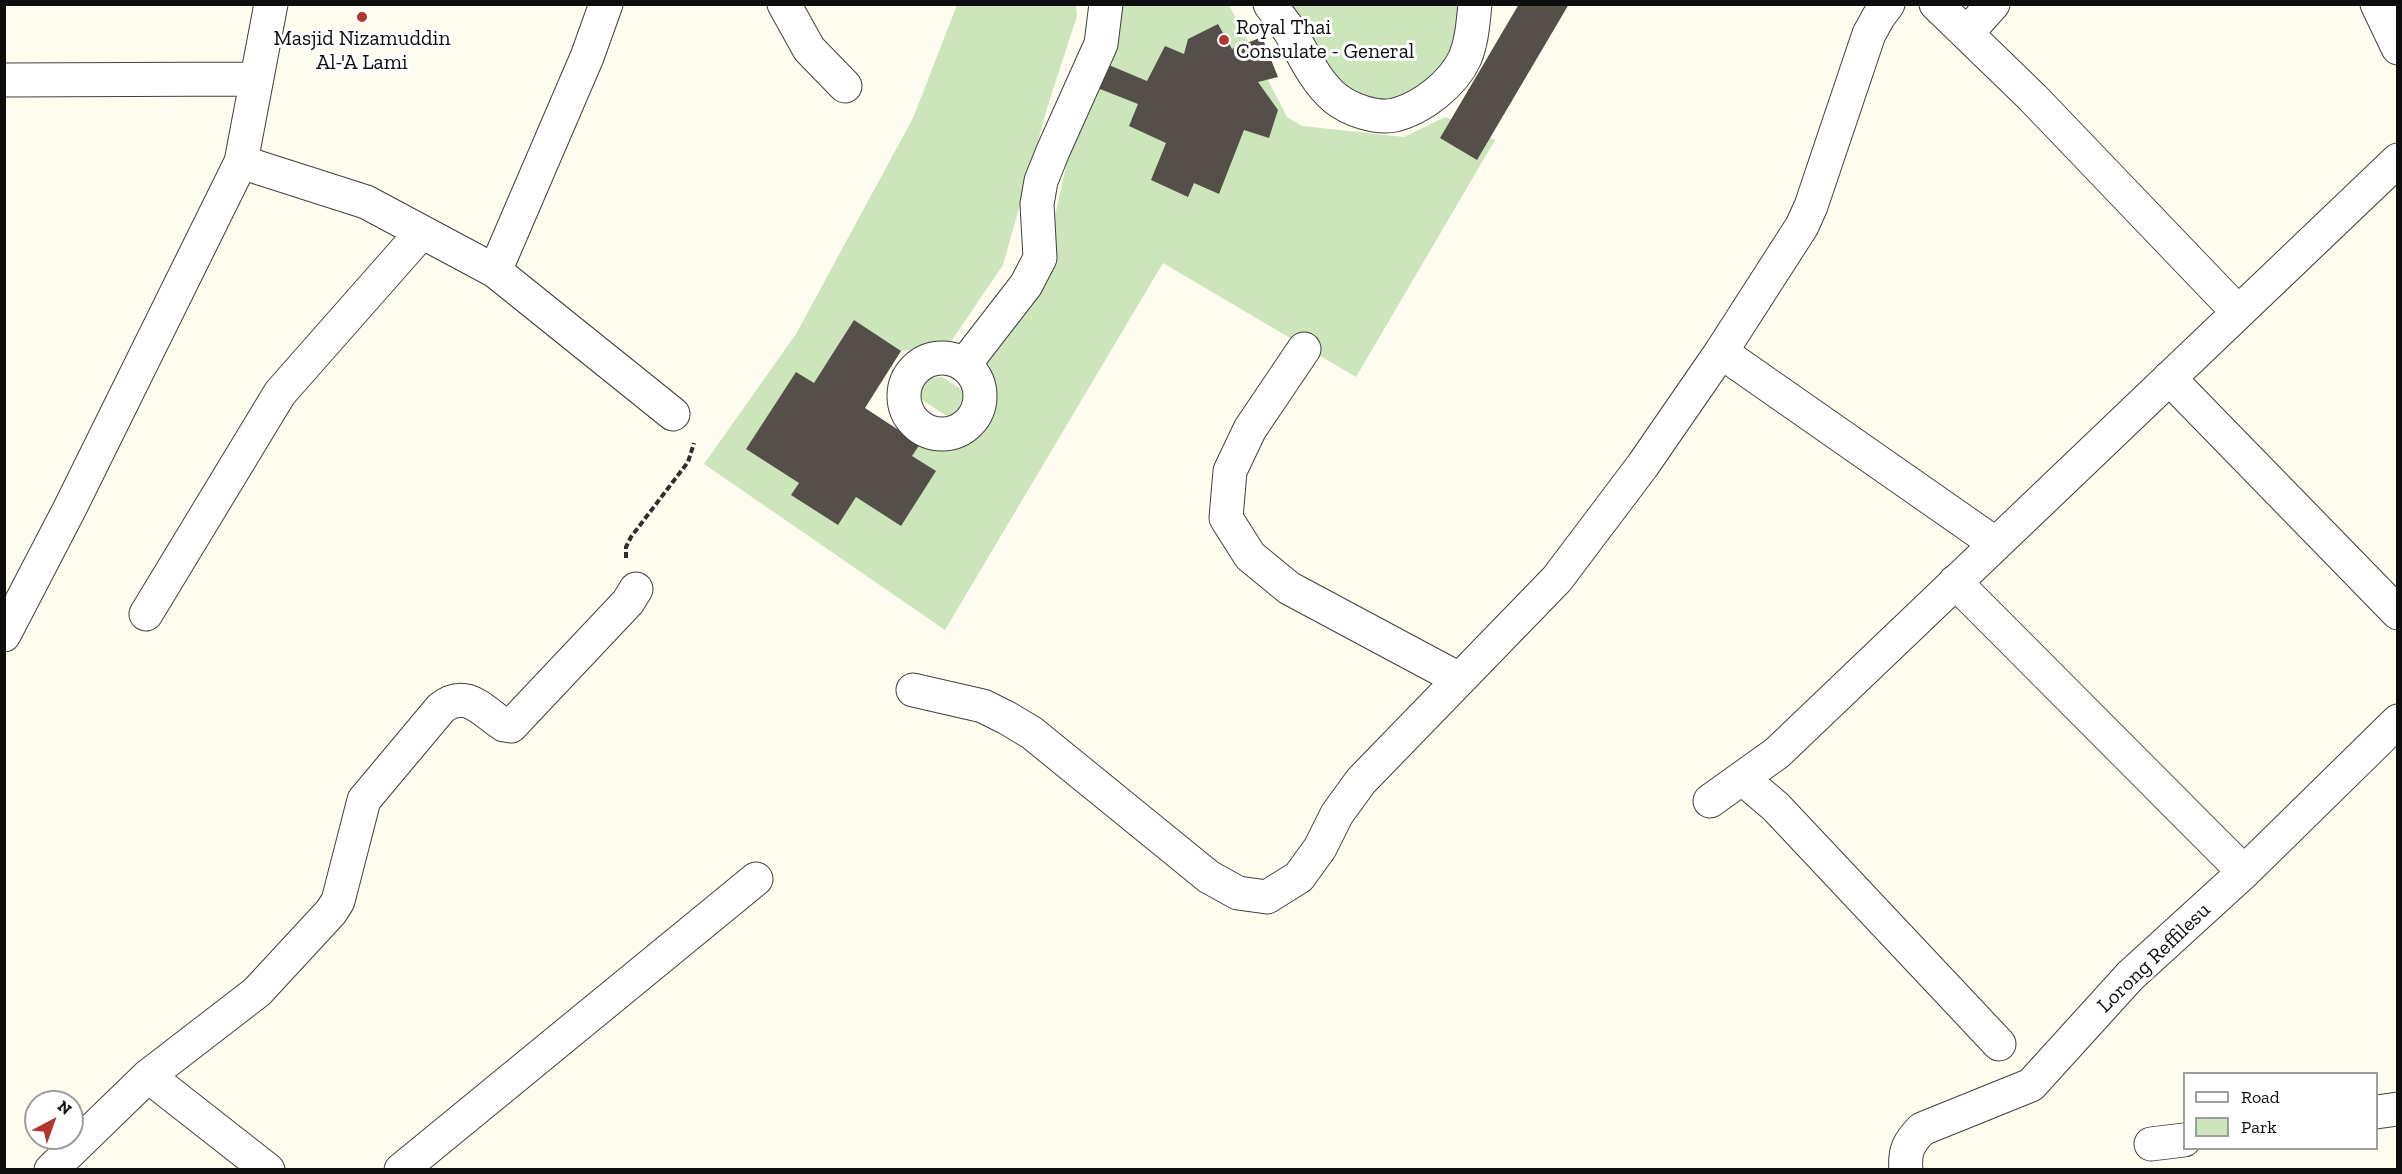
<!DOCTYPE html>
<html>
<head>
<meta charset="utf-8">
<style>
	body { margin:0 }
	#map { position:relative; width:2402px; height:1174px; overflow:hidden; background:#fefcef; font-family:"Zilla Slab",serif }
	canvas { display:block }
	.frame { position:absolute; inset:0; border:6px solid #0d0d0d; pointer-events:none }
	.legend { position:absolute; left:2183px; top:1072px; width:195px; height:78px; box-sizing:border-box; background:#fff; border:2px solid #9e9e9e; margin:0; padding:8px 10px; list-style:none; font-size:18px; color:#0d0d0d }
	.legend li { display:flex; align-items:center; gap:12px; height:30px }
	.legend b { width:30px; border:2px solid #9e9e9e }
	.north { position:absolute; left:24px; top:1090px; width:60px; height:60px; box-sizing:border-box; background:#fff; border:2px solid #9e9e9e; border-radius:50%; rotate:41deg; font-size:16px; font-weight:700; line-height:24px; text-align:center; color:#0d0d0d }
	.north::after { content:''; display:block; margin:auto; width:21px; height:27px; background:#b23530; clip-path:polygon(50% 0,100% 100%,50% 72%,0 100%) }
</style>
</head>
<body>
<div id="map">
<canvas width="2402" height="1174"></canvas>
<div class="frame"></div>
<ul class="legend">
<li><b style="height:8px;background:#fff"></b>Road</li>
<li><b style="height:16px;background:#cde5bb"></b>Park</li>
</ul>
<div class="north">N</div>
</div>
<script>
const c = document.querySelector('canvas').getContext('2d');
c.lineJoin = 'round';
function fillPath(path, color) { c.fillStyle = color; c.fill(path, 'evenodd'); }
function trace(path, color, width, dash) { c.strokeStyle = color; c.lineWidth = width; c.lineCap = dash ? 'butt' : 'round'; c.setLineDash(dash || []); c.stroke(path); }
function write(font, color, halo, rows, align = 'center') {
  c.font = font + ' "Zilla Slab",serif'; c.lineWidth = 6; c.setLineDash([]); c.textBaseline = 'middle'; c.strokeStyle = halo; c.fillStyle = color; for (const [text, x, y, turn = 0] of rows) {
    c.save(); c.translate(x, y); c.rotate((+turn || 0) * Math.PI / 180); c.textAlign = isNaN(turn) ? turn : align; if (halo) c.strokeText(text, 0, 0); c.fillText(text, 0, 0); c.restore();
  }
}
fillPath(new Path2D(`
	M957,5H1076L1077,16L1048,105L1003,265L948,346L901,351L841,436L954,448L983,434L995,411L981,365L1054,220L1076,122L1119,12L1125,5H1229L1287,117L1302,126L1404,137L1445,117L1495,140L1356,377L1163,263L945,630L704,464L796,334L913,118Z
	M1279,5H1460L1462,29L1450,61L1416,97L1379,107L1351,99Z
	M942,377L967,393L968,409L953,420L922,400L915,389L923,379Z`), '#cde5bb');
fillPath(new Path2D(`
	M1519,4H1569L1477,160L1440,138Z
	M1218,24L1232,49L1262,37L1278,77L1258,82L1278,110L1269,138L1244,130L1219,194L1194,183L1188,197L1151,180L1166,143L1129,126L1138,104L1095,87L1104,63L1147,81L1165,46L1184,54L1188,39Z
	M854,320L901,351L865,408L920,444L912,456L936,471L901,526L856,497L838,525L791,495L799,483L746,449L796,372L814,383Z`), '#554f4a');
const minor = new Path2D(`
	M784,4L809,49L845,86
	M1270,4C1276,13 1283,21 1289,30C1304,54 1313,79 1335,98C1350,110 1376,119 1395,115C1422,108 1453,84 1465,58C1472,41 1473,23 1475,4
	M1936,4L2033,98L2238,312
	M2377,4L2398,48
	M1967,33L1993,4
	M4,80L256,79
	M241,162L366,202L495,271L673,414
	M495,271L587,57L606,4
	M1304,349L1250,429L1230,471L1226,518L1250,556L1289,588L1459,679
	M1721,352L1996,544
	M904 396a38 38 0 1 1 76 0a38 38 0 1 1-76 0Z
	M964,365L1026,285L1040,258L1037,204L1041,181L1053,151L1101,44L1106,4
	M2169,378L2398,613
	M1955,582L2244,872
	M146,614L280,393L422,232
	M4,635L70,508L241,162L271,4
	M913,690L983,706L1007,718L1032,733L1209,877L1238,893L1267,897L1299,877L1320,848L1337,814L1361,781L1557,579L1643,465L1721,352L1802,226L1811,206L1869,34L1879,16L1888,4
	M1742,778L1776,807L1999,1044
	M1710,801L1777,753L2398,160
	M148,1076L268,1170
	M2376,1112L2398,1109
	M2151,1144L2184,1140
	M51,1170L148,1076L257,992L331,912L338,901L364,800L441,708C467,688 482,711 504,725L511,726L628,602L636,589
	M401,1170L756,879
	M1906,1170C1904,1151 1909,1142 1922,1129L2031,1085L2130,976L2244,872L2398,721`);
trace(minor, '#404040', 35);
trace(new Path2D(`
	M626,558V547L631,537L688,462L694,443`), '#2f2f2f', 4, [6, 3]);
trace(minor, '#fff', 33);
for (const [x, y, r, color] of [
	[362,17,6,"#b23530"],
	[1224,40,6,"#b23530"]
]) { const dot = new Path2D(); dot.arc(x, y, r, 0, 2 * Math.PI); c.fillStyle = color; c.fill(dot); trace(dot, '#fff', 2); }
write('21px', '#0d0d0d', '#fff', [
	["Royal Thai",1236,28],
	["Consulate - General",1236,52],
	["Masjid Nizamuddin",362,39,"center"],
	["Al-'A Lami",362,63,"center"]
], 'left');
write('21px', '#0d0d0d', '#fff', [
	["Lorong Reffilesu",2154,958,-44]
]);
</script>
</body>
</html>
